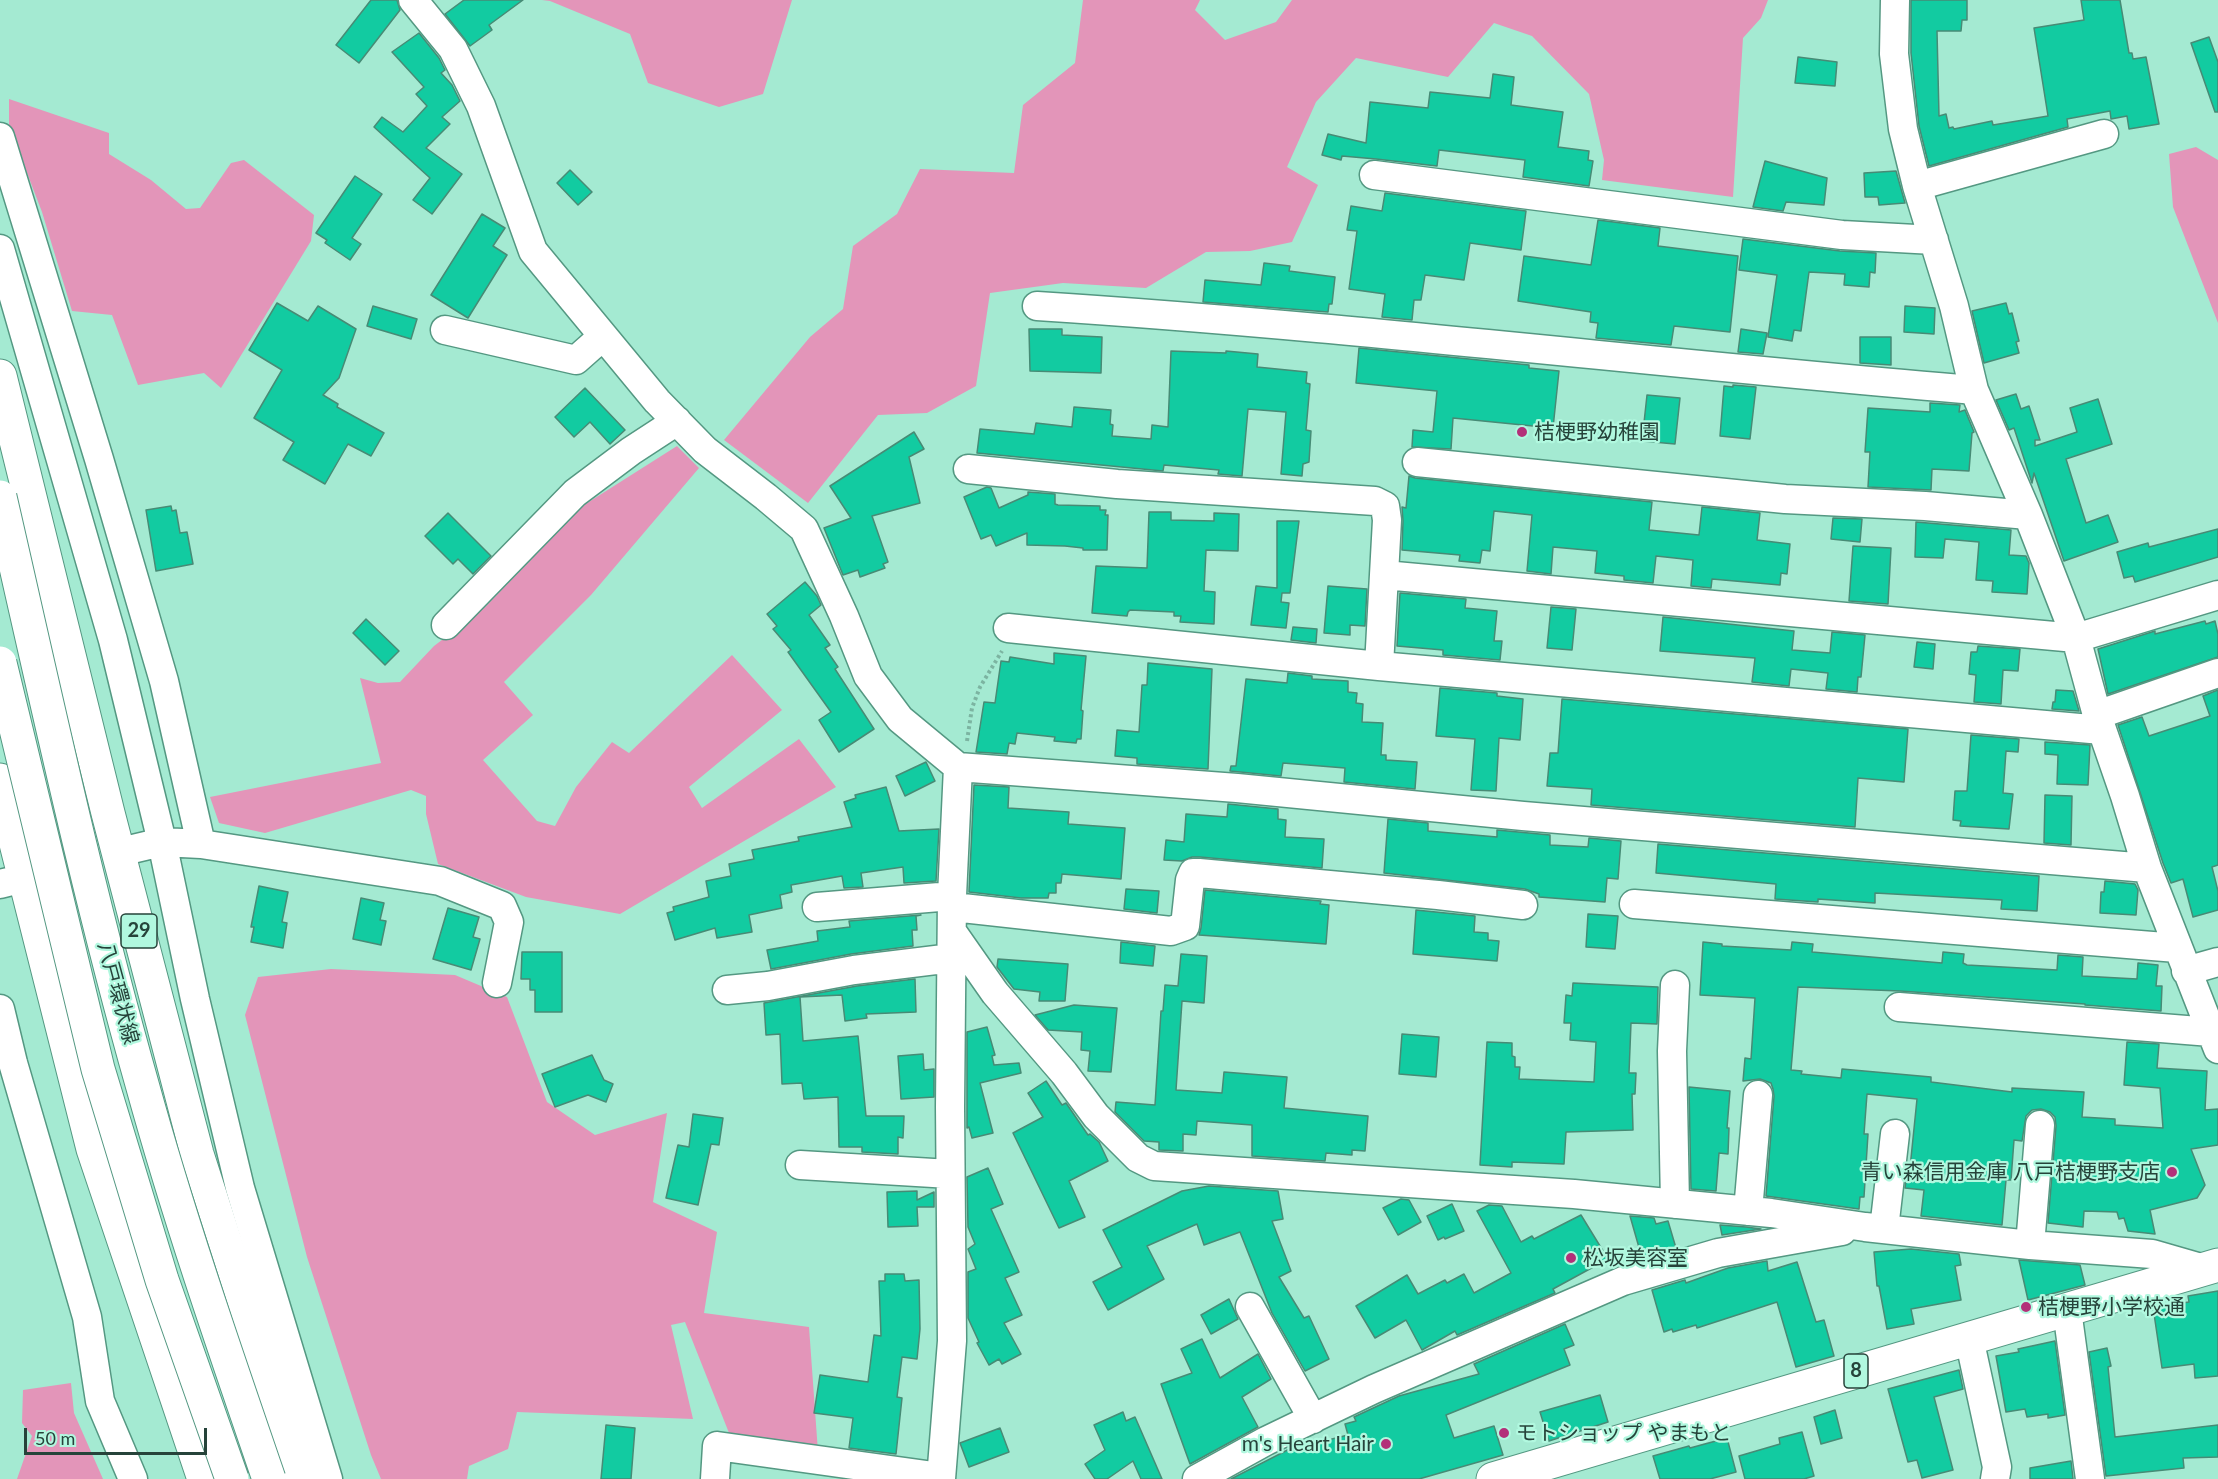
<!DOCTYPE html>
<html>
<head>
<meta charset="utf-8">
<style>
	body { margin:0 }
	#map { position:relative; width:2218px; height:1479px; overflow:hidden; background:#a4ead2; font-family:Lato,sans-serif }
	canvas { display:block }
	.scale { position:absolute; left:24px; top:1428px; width:183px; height:27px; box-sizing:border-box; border:3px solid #26433a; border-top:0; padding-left:8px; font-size:18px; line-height:21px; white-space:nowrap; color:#26433a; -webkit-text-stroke:4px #b1f8df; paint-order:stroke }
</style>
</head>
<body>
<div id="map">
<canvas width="2218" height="1479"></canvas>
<div class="scale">50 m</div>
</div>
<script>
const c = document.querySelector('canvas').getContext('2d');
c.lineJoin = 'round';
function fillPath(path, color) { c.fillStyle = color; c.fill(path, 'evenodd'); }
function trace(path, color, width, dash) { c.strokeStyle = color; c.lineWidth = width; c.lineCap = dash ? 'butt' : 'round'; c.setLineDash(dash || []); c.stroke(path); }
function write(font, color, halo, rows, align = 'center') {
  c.font = font + ' Lato,"Noto Sans JP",sans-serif'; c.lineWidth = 4.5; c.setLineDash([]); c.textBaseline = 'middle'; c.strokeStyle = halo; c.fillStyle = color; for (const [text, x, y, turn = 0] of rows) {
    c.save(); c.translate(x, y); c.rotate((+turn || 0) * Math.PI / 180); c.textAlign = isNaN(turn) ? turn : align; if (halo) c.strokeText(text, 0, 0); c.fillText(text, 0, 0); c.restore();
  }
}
fillPath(new Path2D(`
	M542,0H792L763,94L719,107L648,83L630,34L550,1Z
	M1083,0H1200L1195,10L1225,40L1276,22L1292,0H1768L1761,18L1743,38L1733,197L1602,180L1604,160L1589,94L1532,36L1494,23L1448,77L1356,58L1316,102L1287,167L1318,185L1292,242L1250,251L1206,252L1146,288L1063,283L990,293L976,386L927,413L878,415L808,503L724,440L810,337L843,309L853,246L897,214L920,169L1014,173L1023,105L1075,63Z
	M9,99L109,133V154L151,180L186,209L200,208L231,163L244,160L314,215L311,241L221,388L204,373L138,385L112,315L72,311L42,212L9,126Z
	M2196,147L2218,160V323L2173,207L2169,154Z
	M677,446L699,468L591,595L504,682L533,715L483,760L537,821L555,826L576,787L612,742L629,753L732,655L782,710L689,787L702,808L799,739L836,787L620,914L526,897L438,864L426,814V796L411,790L265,833L219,823L210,797L381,763L360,678L378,683L400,682L434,646L484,608L584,505Z
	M331,969L455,975L507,997L547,1102L595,1135L667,1113L653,1202L717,1232L704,1313L809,1327L818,1452L731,1438L685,1322L671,1325L693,1419L517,1412L508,1449L469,1466L467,1479H381L371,1455L307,1257L245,1015L258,977Z
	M71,1383L74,1413L103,1479H17L32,1436L22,1423L23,1390Z`), '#e395b9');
const building = new Path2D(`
	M371,0H397L400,10L359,63L336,45Z
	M464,0H523L489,25L492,30L470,46L445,14Z
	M1911,0H1967V20H1962L1961,31H1937L1939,116L1946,114L1949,128L1953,127L1954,129L1992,121L1993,125L2048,116L2034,28L2084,20L2081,0H2120L2129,53H2132L2133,59L2146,57L2159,124L2129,129L2127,116L2111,119L2110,111L2067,119L2068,127L1929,166L1919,126L1911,53Z
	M419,33L439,58L445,70L441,73L452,85L460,101L442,117L450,124L426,148L462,174L432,214L413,200L430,178L374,127L382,117L403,132L427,106L416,94L424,87L392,52Z
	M2209,37L2218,62V112H2215L2191,43Z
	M1798,57L1837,62L1835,86L1795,83Z
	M1493,74L1514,77L1511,105L1563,112L1558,147L1589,151L1588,160L1593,161L1589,186L1523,177L1525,160L1439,150L1437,166L1376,159L1342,156L1341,160L1322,155L1328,134L1366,143L1370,102L1428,108L1430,92L1490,98Z
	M1765,161L1827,178L1824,205L1786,202L1783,211L1753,207Z
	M570,170L592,192L578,205L557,183Z
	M1896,171L1905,203L1879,205L1878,197H1865L1864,173Z
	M355,176L382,194L352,238L361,244L350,260L325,243L327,240L316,233Z
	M1385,193L1526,211L1521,250L1470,243L1464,280L1425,275L1421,300H1414L1412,320L1382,317L1385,294L1349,289L1357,231L1347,230L1351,206L1382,211Z
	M482,214L505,228L493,246L507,255L468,318L431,295Z
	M1598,220L1660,228L1658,246L1738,256L1730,332L1674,326L1671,345L1596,338L1598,323L1590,322L1591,312L1518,301L1524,256L1591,265Z
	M1743,239L1840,251L1876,253L1875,273L1870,272L1869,287L1844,285L1845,274L1809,272L1801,331L1794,330L1792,341L1768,337L1777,275L1739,270Z
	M1264,263L1290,266L1289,271L1335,277L1332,304H1329L1328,312L1203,302L1205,280L1261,285Z
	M277,303L308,321L318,306L356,329L339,378L323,395L338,404L337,407L384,433L371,456L348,444L325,484L283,460L294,442L254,418L282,370L249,350Z
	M2006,303L2009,314L2012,313L2019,341L2016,342L2019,353L1984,363L1972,311Z
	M373,306L417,319L411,339L367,326Z
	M1905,306L1935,308L1934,334L1904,332Z
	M1029,329H1062V335L1102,337L1101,373L1030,371Z
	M1741,329L1767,333L1763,354L1738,352Z
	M1860,337H1891V365L1860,363Z
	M1359,348L1529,365V368L1559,371L1553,428L1453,418L1451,449L1412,447L1413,430L1433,432L1437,391L1356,383Z
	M1171,351L1226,353V351L1258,354L1257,367L1307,372L1306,383L1310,384L1306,430L1311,431L1309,462L1303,464L1302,476L1281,474L1286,412L1248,409L1242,476L1218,474L1219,470L1164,465L1163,471L977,453L980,429L1034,434L1036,423L1072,427L1074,407L1111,410L1110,424L1113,425L1112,436L1151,439L1152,425L1168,427Z
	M1733,385L1756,387L1750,439L1720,436L1724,386L1733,387Z
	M585,388L625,430L610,444L590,422L574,437L555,417Z
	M2016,394L2021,409L2029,406L2040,440H2035V446L2077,432L2070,408L2098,399L2112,444L2066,459L2086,523L2108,515L2118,542L2064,561L2034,473L2032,483L2014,428L2009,430L1996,400Z
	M1647,395L1680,398L1675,444L1642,441Z
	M1930,403L1960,405L1959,412L1965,410L1974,432L1972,433L1969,471L1932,469L1931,490L1868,487L1870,452H1865L1868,408L1930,412Z
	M914,432L924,449L909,457L920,503L872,516L888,562L883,564L885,568L860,577L858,570L843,575L824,528L851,518L830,486Z
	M1409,476L1415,478L1652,502L1649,530L1699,535L1702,507L1760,513L1757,540L1790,544L1787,574L1781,573L1780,585L1712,579L1711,588L1691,586L1693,560L1656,556L1653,583L1624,580V576L1595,573L1597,551L1553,547L1551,574L1527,571L1532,515L1494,511L1490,551L1482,550L1480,563L1459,561L1460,555L1402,550L1403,521L1402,507L1406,508Z
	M987,487L991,488L999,508L1028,495V492L1055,494V504L1058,505L1100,506V510H1106L1105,515H1108L1107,550H1083V548L1065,546L1027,545V533L996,546L991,535L981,539L964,497Z
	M171,506L172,511L176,510L180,533L187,532L193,564L156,571L146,510Z
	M1149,512H1171V520L1214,521V513L1239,514L1238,551L1206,550L1204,591L1215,592L1214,624L1180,622L1181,616H1174V612L1130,610L1128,612L1127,616L1092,613L1096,566L1147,568Z
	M448,513L491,556L473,574L458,559L453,564L425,536Z
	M1833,518L1862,519L1860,542L1831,539Z
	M1277,521H1299L1290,593H1282L1281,602L1289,603L1286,628L1251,625L1256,586L1277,588Z
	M1916,522L2011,530L2009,555L2026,556L2029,563L2027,594L1992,592L1993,581L1976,580L1979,542L1945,539L1943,558L1915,557Z
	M2218,529V557L2135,582L2133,576L2124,578L2117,552L2148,543L2149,547Z
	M1853,546L1891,548L1888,604L1849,601Z
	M805,582L817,596L821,605L809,615L830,645L825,648L838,667L835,669L874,729L839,752L819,720L831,712L788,652L791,650L773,629L777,626L767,614Z
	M1328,586L1367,589L1365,626L1350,625V635L1324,633Z
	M1400,593L1466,599L1465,608L1497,611L1494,641H1502L1500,660L1443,655V650L1397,646Z
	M1551,607L1576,609L1572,650L1547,648Z
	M1663,617L1794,631L1792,650L1830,653L1832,632L1865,635L1861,677H1858L1857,692L1826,689L1828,673L1791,669L1789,686L1752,682L1755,658L1660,651Z
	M366,619L399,651L385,665L353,633Z
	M2205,621L2206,624L2215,621L2218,634V657L2108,694L2098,649L2155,631V634Z
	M1293,627L1317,629L1316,643L1291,640Z
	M1917,642L1935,644L1933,669L1914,667Z
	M1978,646L2020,649L2018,671L2003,670L2001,704L1974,702L1976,675L1969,674L1971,652H1977Z
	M1054,653L1086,656L1081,710L1083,711L1081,739H1077L1076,743L1054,741L1055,737L1017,733L1015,744L1009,743L1007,754L976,752L984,702L995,703L1001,661L1009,662L1010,657L1054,664Z
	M1148,663L1212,669L1208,769L1137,764V758L1115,756L1117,730L1139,732L1142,685H1147Z
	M1288,673L1312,676V679L1348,681V692L1357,693L1356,703L1363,704L1362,722L1383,723L1381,755H1386V760L1417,762L1415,789L1344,782L1345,768L1283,763L1281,776L1230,771L1231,766H1236L1246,679L1287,683Z
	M1440,688L1497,693V696L1523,699L1520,740L1499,738L1496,791L1471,790L1475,739L1436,736Z
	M2056,690L2073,691L2079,711L2052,709L2053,702H2055Z
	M2218,690V865L2212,867L2218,891V910L2193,917L2183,879L2171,883L2163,863L2118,725L2142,717L2149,736L2210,716L2203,696Z
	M1562,699L1908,729L1904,782L1858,778L1855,827L1591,805L1592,789L1547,786L1550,753H1558Z
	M1971,735L2019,739L2018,752L2006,751L2003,793L2013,794L2009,829L1960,826L1961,821L1953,820L1955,791H1967Z
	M2045,742L2090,745L2088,785L2057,784L2058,755L2045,754Z
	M926,762L935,781L905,796L896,776Z
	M974,785L1009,787L1008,808L1069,812L1068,824L1125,828L1121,879L1062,874L1061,883H1056V893H1049L1048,898H1021L969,892Z
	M886,787L899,831L939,829L936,881L904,883L903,867L861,873L863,887L844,888L842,876L791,885L792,892L780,895L782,908L749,915L752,932L717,938L715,928L675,940L667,913L674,911L673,907L709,897L706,881L731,876L729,864L754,859L752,850L799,841L798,837L852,827L844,802L856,798L855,795Z
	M2045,795L2072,796L2071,845L2044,843Z
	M1228,804L1278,809V819L1286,820L1285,837L1324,839L1322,868L1200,857H1192L1182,861L1164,860L1166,840L1184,842L1186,814L1227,817Z
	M1388,819L1428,823V831L1497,837V830L1550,835V845L1588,847L1589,838L1621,841L1618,879L1607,878L1605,902L1539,897V894L1525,889L1384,873Z
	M1658,844L2039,876L2037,911L2001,909L2002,900L1875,893V903L1818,899V902L1775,899L1776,884L1656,873Z
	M2105,881L2135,884L2138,890L2136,915L2100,913L2101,892H2104Z
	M259,886L288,892L282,922L287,923L283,948L251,942L254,927H251Z
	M1126,889L1159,891L1157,913L1124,909Z
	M1205,890L1321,901L1320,904L1329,905L1326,944L1199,935L1201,928Z
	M361,898L384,903L380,920L386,921L381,945L353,939Z
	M448,908L479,917L473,937L480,939L471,970L433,959Z
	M1416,910L1475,916L1474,932L1488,933V940L1499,941L1497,961L1413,954Z
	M1588,914L1618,916L1615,949L1586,947Z
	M921,915L916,916L917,930H912L913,946L851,954L771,969L767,950L818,941L817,931L850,927L849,921Z
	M1121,942L1155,946L1153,966L1120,963Z
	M1703,942L1722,944V946L1791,950L1792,942L1813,944L1812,952L1942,963L1943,952L1964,954L1963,963L1967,965L2057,970L2058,955L2083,957L2082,976L2137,979L2138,963L2158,965L2156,986H2162L2161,1011L2085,1005V1004L1900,991L1798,987L1791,1070L1802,1071L1801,1074L1841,1078L1842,1069L1931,1077V1082L2012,1092V1088L2084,1092L2082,1117L2115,1119V1125L2163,1128L2160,1088L2124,1085L2127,1042L2159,1044L2157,1068L2207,1071L2205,1110L2218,1109V1145L2191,1149L2205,1185L2197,1198L2150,1210L2155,1234L2128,1231L2124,1218L2119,1219L2117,1212L2084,1211L2083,1227L2048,1223L2056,1126L2055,1117L2050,1112L2041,1109L2032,1110L2026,1116L2022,1141L2014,1140L2011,1180H2006L2002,1225L1921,1216L1924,1190L1905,1188L1908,1167L1910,1168L1917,1099L1867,1094L1864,1134H1868L1864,1197H1860L1859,1209L1766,1196L1774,1096L1773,1089L1771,1083L1760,1079L1743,1081L1745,1058L1751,1059L1755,998L1700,995Z
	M522,952H562V1012H535V990H530V979H521Z
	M1181,954L1207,956L1204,1003L1182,1001L1176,1090L1222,1093L1224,1072L1287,1077L1284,1108L1368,1116L1365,1151L1352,1150V1155L1326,1153L1325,1161L1252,1156V1125L1197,1121L1196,1135L1183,1134V1151L1159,1150V1142L1144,1141L1115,1112L1116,1102L1155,1105L1161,1011H1163L1165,985L1178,986Z
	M998,959L1068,964L1065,1001H1039L1040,992L1014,989L997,967Z
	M915,979L916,1012L866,1014L867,1018L845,1021L842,995L800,997L803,1041L858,1036L866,1116H904L903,1138L898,1137V1154L862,1152V1147H839L838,1097L804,1099L802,1083L782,1084L780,1034L766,1035L764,1003L857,986Z
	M1573,983L1658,987L1657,1024L1631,1023L1629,1073H1636L1635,1094H1632L1633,1130L1566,1132L1564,1164L1512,1162V1167L1480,1165L1487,1042L1512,1043V1056L1515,1057V1067H1520L1519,1079L1594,1082L1596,1042L1570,1040L1571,1023H1564L1566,995L1572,996Z
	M1074,1005L1117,1008L1111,1072L1088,1071L1090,1051L1081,1050L1082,1032L1048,1030L1035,1015Z
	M987,1027L995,1055L992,1056L994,1065L1019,1063L1021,1073L980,1083L993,1133L972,1138L969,1127L967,1128V1032Z
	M1402,1034L1439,1037L1436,1077L1399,1074Z
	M923,1054L924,1070L934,1069V1097L901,1099L898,1056Z
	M592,1055L604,1080L613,1084L606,1102L588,1095L555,1107L542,1074Z
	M1046,1081L1062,1105L1066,1103L1088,1135L1090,1134L1099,1142L1108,1161L1069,1181L1085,1217L1059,1228L1013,1133L1043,1117L1028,1093Z
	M1689,1087L1730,1091L1727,1128H1729L1728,1154L1719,1153L1716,1191L1691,1189Z
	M693,1114L723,1118L719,1145L711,1144L698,1205L666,1198L678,1145L689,1147Z
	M988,1168L1003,1204L991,1209L1019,1272L1005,1278L1022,1315L1004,1323L1021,1354L1002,1364L999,1359L989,1365L977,1343L979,1342L968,1318V1272L976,1269L968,1249L975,1244L968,1227L967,1177Z
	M1209,1186L1278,1191L1283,1219L1272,1221L1291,1271L1279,1277L1304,1318L1309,1316L1329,1359L1305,1371L1272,1313L1240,1232L1204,1245L1197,1224L1147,1246L1164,1279L1108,1310L1093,1282L1122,1267L1103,1230L1182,1191Z
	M917,1191V1200L934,1192V1207H917L918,1226L888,1227L887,1192Z
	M1401,1199L1409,1200L1421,1222L1398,1235L1383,1208Z
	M1452,1204L1464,1231L1445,1239L1444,1237L1438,1240L1427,1216Z
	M1489,1205L1502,1206L1521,1242L1532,1236L1534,1239L1581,1215L1608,1259L1553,1289L1555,1293L1457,1335L1455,1331L1422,1350L1406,1320L1375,1338L1356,1306L1407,1275L1418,1294L1445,1280L1447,1283L1464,1274L1474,1293L1511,1273L1477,1211Z
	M1630,1216L1654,1218L1656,1224L1668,1221L1676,1248L1642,1258Z
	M1720,1225L1746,1227L1761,1229L1722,1235Z
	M1911,1249L1959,1254L1961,1265L1955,1266L1961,1300L1911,1309L1914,1324L1887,1329L1879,1286H1877L1874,1252Z
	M2019,1260L2080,1265L2085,1285L2028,1300Z
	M1767,1261L1768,1271L1797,1262L1816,1322L1824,1320L1834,1356L1796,1367L1777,1302L1697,1328L1696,1325L1673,1332L1672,1329L1664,1332L1652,1290L1685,1280L1686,1283L1728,1268Z
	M885,1274H904L905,1281L919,1280L920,1329L917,1359L902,1357L897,1397L902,1398L896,1454L849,1448L853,1418L814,1413L820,1375L868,1382L874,1335L881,1336L879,1281H885Z
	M2218,1291V1376L2195,1378L2194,1364L2162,1368L2153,1307L2189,1302L2188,1296Z
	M1229,1299L1238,1319L1211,1334L1201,1315Z
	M1565,1324L1574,1345L1564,1349L1570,1365L1446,1415L1454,1438L1494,1426L1503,1455L1419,1479H1231L1307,1440L1308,1445L1348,1435L1345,1424L1356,1421L1354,1417L1399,1396L1479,1374L1474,1364Z
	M1202,1339L1220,1378L1258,1354L1271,1379L1242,1397L1258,1427L1190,1464L1161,1384L1192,1373L1181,1349Z
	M2055,1341L2065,1415L2048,1418V1414L2027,1417L2025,1409L2006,1412L1996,1356L2019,1352L2018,1349Z
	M2107,1348L2111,1366L2108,1367L2115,1437L2218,1425V1457L2183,1458L2184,1468L2106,1476L2089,1352Z
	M1959,1370L1963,1389L1934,1397L1953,1470L1922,1478L1917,1460L1908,1462L1888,1389Z
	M1600,1395L1608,1422L1549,1441L1540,1412Z
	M1835,1410L1842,1438L1821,1444L1814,1417Z
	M1123,1412L1126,1421L1135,1417L1162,1479H1141L1133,1461L1107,1479H1095L1085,1464L1105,1450L1094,1425Z
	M606,1425L635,1428L631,1479H601Z
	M1000,1428L1009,1452L969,1467L960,1443Z
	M1802,1432L1814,1476L1804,1479H1745L1739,1456L1780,1444L1779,1438Z
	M1727,1438L1736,1472L1710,1479H1660L1653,1456L1689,1446L1690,1448Z
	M2071,1461L2073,1479H2030V1468Z`);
fillPath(building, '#12cba1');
trace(building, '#478b75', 1.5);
const minor = new Path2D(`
	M413,0L453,49L481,106L533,251L657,401L705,450L766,497L804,529L844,616L868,676L900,719L958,767L952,896L950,1107L952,1341L941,1479
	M1895,0L1894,54L1903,129L1917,186L1954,306L1974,390L2028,515L2076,638L2097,715L2125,796L2147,868L2218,1049
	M0,137L99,459L164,681L201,844
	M1374,175L1842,235L1934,240
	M1917,186L2104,134
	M0,249L113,640L162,842L195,999L240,1188L328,1479
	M1037,306C1350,326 1661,364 1974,390
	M445,330L576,360L602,337
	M1417,462L1785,499L1925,506L2028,515
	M968,469L1117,484L1375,501L1385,506L1387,520L1379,666
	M1384,575L2076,638L2218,595
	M446,625L575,493L631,451L677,421
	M1008,628L1379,666L2102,730
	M2097,715L2218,673
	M958,767L1237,788L1523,816L2147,868
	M124,851L162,842L201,844L440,881L502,906L509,922L497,983
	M0,884L8,882
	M1634,904L2177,948
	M817,907L952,896
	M953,907L1171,931L1185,926L1190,880L1193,873H1199L1438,895L1523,905
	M953,933L995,993L1064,1073L1096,1116L1138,1158L1154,1166L1574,1194L1771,1213L1865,1227L2030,1245L2152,1254L2204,1269
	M2186,971L2218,962
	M1675,985L1672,1051L1675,1204
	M727,990L768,986L854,970L952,958
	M1899,1007L2211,1032
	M0,1009L13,1063L87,1317L100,1401L133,1479
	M800,1165L950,1174
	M1748,1211L1758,1095
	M1884,1229L1895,1134
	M2030,1245L2040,1125
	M1250,1307L1313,1419
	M2067,1310L2090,1479
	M1969,1338L1997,1467L1995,1479
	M715,1479L717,1446L941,1477
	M1197,1479L1266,1441L1374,1389L1623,1281L1718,1253L1842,1231`);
const major = new Path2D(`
	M0,376L108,813L197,1154L294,1457L303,1479
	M0,780L93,1149L204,1479
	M1493,1479L2218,1265`);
trace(minor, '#549882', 31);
trace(major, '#549882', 35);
trace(new Path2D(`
	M967,741L972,708L980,687L1002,651`), '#7cb4a1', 4, [3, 3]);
trace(minor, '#fff', 28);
trace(major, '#fff', 33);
const majorBridge = new Path2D(`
	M0,497C45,693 87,890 142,1084C179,1218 224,1348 269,1479
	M0,663L98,1069L162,1280L232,1479`);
trace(majorBridge, '#549882', 35, []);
trace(majorBridge, '#fff', 33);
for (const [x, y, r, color] of [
	[1522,432,6,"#b33079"],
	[2172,1172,6,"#b33079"],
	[1571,1258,6,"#b33079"],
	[2026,1307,6,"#b33079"],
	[1504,1433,6,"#b33079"],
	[1386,1444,6,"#b33079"]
]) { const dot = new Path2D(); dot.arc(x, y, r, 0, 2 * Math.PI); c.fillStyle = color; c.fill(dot); trace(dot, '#b1f8df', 2); }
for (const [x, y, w] of [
	[139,931,36],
	[1856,1371,24]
]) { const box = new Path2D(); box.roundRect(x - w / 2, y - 17, w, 34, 4.5); c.fillStyle = '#b1f8df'; c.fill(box); trace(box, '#26433a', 1.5); }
write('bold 20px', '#26433a', null, [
	["29",139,931],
	["8",1856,1371]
]);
write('21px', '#26433a', '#b1f8df', [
	["桔梗野幼稚園",1534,432],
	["青い森信用金庫 八戸桔梗野支店",2160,1172,"right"],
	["松坂美容室",1583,1258],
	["桔梗野小学校通",2038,1307],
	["モトショップ やまもと",1516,1433],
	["m's Heart Hair",1374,1444,"right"]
], 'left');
write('21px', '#26433a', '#b1f8df', [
	["八戸環状線",118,993,75]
]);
</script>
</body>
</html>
